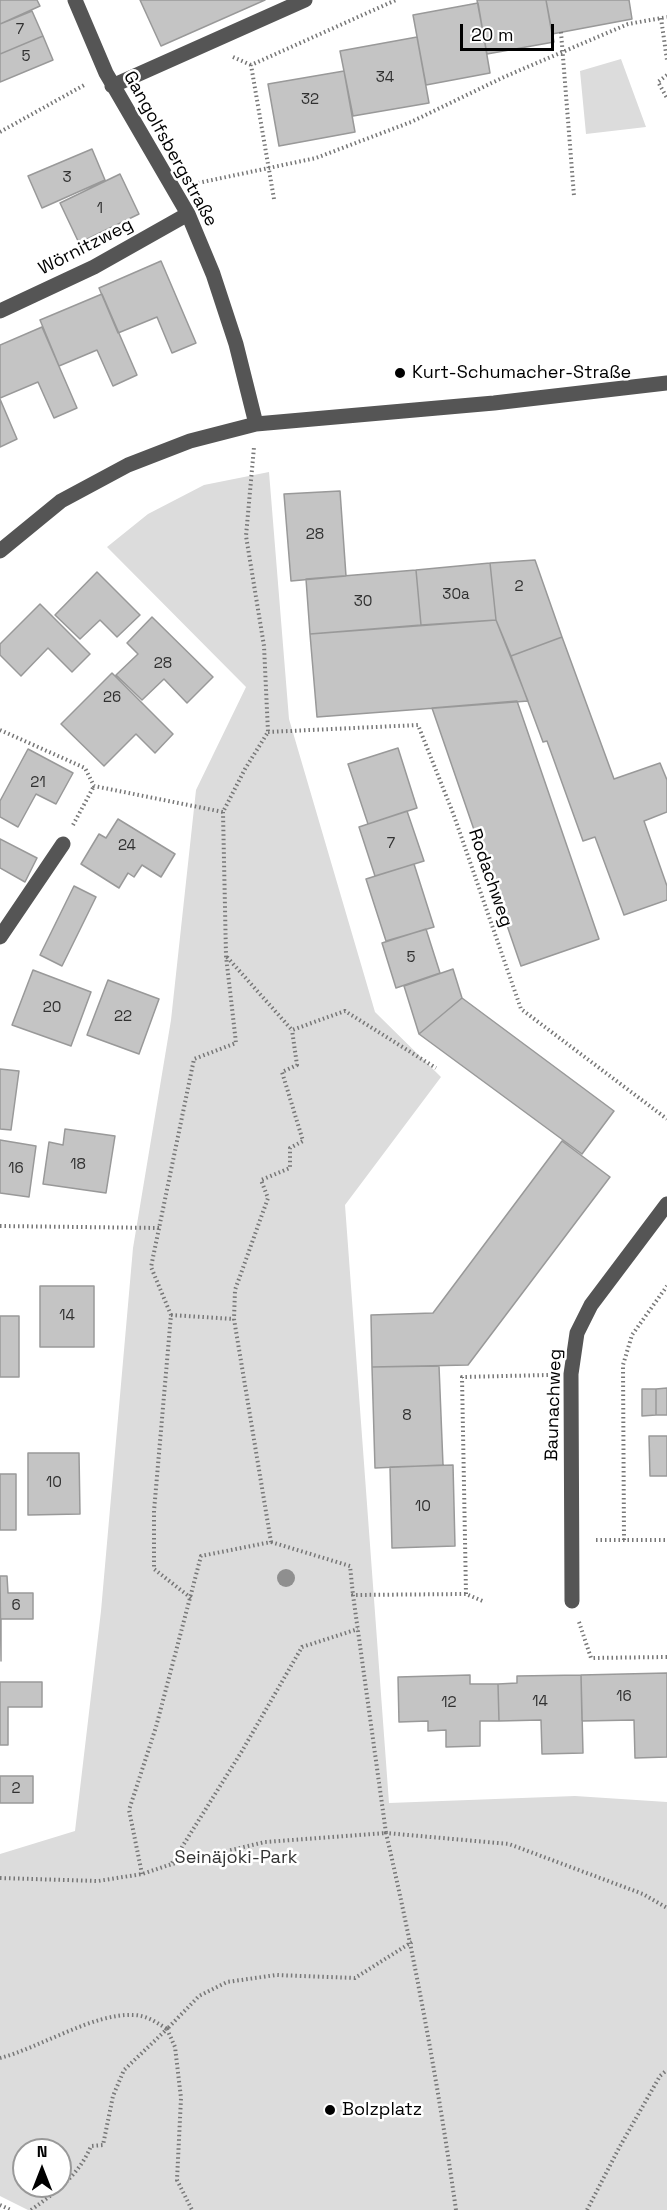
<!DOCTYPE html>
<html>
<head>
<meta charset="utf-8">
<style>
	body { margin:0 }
	#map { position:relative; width:667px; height:2210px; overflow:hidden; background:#fff; font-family:"Space Grotesk",sans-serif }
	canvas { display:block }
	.north { position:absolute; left:12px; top:2138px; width:60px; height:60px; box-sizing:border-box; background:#fff; border:2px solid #999; border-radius:50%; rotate:0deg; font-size:16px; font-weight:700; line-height:24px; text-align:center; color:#000 }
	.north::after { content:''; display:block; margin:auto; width:21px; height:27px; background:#000; clip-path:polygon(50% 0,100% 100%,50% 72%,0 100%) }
	.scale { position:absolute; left:460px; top:24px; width:94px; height:27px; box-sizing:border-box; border:3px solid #000; border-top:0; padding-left:8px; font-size:18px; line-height:21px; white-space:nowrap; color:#000; -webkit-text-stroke:4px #fff; paint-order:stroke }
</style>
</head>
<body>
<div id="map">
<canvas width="667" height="2210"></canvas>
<div class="north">N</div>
<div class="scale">20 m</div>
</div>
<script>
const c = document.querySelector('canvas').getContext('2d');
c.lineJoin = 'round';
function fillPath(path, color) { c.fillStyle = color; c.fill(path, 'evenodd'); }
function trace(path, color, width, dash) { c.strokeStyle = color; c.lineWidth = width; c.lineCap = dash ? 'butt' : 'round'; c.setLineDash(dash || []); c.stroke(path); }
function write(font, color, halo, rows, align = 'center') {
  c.font = font + ' "Space Grotesk",sans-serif'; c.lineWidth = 5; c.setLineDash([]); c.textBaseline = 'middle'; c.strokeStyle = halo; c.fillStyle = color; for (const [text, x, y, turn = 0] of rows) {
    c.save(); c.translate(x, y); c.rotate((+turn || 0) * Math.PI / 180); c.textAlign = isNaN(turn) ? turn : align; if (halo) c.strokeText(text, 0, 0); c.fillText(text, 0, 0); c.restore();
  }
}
fillPath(new Path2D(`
	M621,59L646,127L586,134L580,71Z
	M269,472L289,719L375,1012L441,1077L345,1205L389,1803L575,1796L667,1802V2210H28L0,2196V1854L75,1831L101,1611L133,1248L171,1020L196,790L246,687L107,547L148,514L204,485ZM24,2150H60V2186H24Z`), '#dcdcdc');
const building = new Path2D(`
	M0,0H37L40,6L0,24Z
	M140,0H265L161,46Z
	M477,0H546L554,42L487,54Z
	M546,0H629L632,19L552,34Z
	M478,3L490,73L426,85L413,15Z
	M32,11L43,36L0,54V24Z
	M43,36L53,60L0,82V54Z
	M417,37L429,103L353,116L340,51Z
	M344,71L355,132L279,146L268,84Z
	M92,149L105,180L42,208L28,176Z
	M120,174L139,214L79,243L60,203Z
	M161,261L196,343L172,353L157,317L118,333L99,288Z
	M102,294L137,375L113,386L97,350L59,366L40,320Z
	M42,327L77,408L54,418L38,382L0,398V345Z
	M0,399L17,439L0,447Z
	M340,491L346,576L291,581L284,494Z
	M535,560L562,637L511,656L496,620L490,563Z
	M490,563L496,620L421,625L416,570Z
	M416,570L421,625L310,634L306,579Z
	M97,572L140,615L117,637L100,620L80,639L55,615Z
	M40,604L90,654L72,672L48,648L21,676L0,655V644Z
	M152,617L213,677L187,703L164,679L142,700L116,675L138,654L127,643Z
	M496,620L528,701L317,717L310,634Z
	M562,637L614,779L660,763L667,780V812L644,821L667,886V900L624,915L595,837L583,841L547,741L543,742L511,656Z
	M112,673L173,734L155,753L136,734L104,766L61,724Z
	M517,701L599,939L521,966L432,708Z
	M398,748L417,808L368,824L348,764Z
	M28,749L73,773L56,804L36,794L18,827L0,817V801Z
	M407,811L424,861L375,876L359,827Z
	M118,819L175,854L161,877L142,865L134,877L128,873L119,888L81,864L99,834L106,838Z
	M0,839L37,858L25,882L0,868Z
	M414,864L434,927L386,941L366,879Z
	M74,886L96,897L62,966L40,955Z
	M426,929L440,973L396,988L382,943Z
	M453,969L462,998L419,1034L404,986Z
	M33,970L91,992L71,1046L12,1025Z
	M108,980L159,999L139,1054L87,1035Z
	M462,998L614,1111L582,1154L419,1034Z
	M0,1069L19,1071L11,1130L0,1129Z
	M65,1129L115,1136L106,1193L43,1184L49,1142L63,1145Z
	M0,1140L36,1146L29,1197L0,1193Z
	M562,1141L610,1177L468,1365L372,1367L371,1315L433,1313Z
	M40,1286H94V1347H40Z
	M0,1316H19V1377H0Z
	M439,1366L443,1465L375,1468L372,1367Z
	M667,1388V1415H656V1389Z
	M642,1389H656V1415L642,1416Z
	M649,1436H667V1476H650Z
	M28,1453H79L80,1514L28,1515Z
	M453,1465L455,1546L392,1548L390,1467Z
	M0,1474H16V1530H0Z
	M0,1576H7L8,1593H33V1619H1V1661Z
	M667,1673V1757L635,1758L634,1720L582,1721L581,1675Z
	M470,1675V1684H498L499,1721H480V1746L446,1747V1730L428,1731V1721L399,1722L398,1677Z
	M581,1675L583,1753L542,1754L541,1720L499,1721L498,1684L517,1683V1676Z
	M0,1682H42V1707H8V1745H0Z
	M0,1776H33V1803H0Z`);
fillPath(building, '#c4c4c4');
trace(building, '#999', 1.5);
trace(new Path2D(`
	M661,18L667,60
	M561,32L574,196
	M233,57L251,65
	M667,75L658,82L667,98
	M0,132L86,84
	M198,183L316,158L411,122L504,77L628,24L667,17
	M274,199L251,65L396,0
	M0,730L85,768L94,786L223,812L245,769L268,732L264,646L246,536L254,447
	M268,732L418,725L453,813L521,1009L667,1119
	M73,825L94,786
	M227,957L292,1030L345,1011L436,1068
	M0,1226L159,1228
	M171,1315L234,1319
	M596,1540H667
	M624,1540L623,1365L632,1335L667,1286
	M271,1542L350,1566L353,1595
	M466,1594L462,1377L548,1375
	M191,1598L154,1569V1511L171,1315L151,1267L194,1059L236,1043L226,956L223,812
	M579,1622L591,1658L667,1657
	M172,1863L242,1751L302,1647L358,1629
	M142,1874L129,1810L156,1727L201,1556L271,1542L234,1319L235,1290L268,1198L261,1180L290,1168V1148L303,1141L282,1072L297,1065L292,1030
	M0,1878L98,1881L142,1874L172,1864L265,1842L386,1833L353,1595L466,1594L485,1602
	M0,2058C39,2048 94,2013 133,2015C146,2015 156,2022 167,2029L199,1996L227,1982L276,1975L355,1978L412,1942
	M0,2205L11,2210
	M31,2210C56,2192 79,2175 91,2146L103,2145L113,2096L124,2070L167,2029L175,2047L181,2098L177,2180L192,2210
	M456,2210C438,2083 415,1958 386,1833L509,1844L643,1894L667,1908
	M587,2210L619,2148L660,2076L667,2070`), '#777', 4, [1.5, 3]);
trace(new Path2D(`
	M75,0L106,73L188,214L213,274L236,344L256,424
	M112,86L305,0
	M0,311L94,267L188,214
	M0,551L61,501L128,465L190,441L256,424L494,403L667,383
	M0,937L63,844
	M572,1601L571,1374L577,1333L591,1305L667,1204`), '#555', 15);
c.fillStyle = '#8f8f8f';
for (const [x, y] of [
	[286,1578]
]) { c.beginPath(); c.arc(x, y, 9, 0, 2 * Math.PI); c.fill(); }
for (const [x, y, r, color] of [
	[400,373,6,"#000"],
	[330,2110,6,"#000"]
]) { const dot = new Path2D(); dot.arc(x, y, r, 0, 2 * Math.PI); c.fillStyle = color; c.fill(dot); trace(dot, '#fff', 2); }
write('15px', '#313131', null, [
	["7",20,30],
	["5",26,57],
	["34",385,78],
	["32",310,100],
	["3",67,178],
	["1",100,209],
	["28",315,535],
	["2",519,587],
	["30a",456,595],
	["30",363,602],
	["28",163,664],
	["26",112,698],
	["21",38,783],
	["7",391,844],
	["24",127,846],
	["5",411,958],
	["20",52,1008],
	["22",123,1017],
	["18",78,1165],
	["16",16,1169],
	["14",67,1316],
	["8",407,1416],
	["10",54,1483],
	["10",423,1507],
	["6",16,1606],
	["16",624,1697],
	["14",540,1702],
	["12",449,1703],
	["2",16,1789]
]);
write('18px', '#000', '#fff', [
	["Gangolfsbergstraße",170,149,61],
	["Wörnitzweg",86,247,-27],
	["Rodachweg",490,878,71],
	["Baunachweg",554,1405,-88]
]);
write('18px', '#000', '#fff', [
	["Kurt-Schumacher-Straße",412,373],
	["Bolzplatz",342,2110]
], 'left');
write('18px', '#333', '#fff', [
	["Seinäjoki-Park",236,1858]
]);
</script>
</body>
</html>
